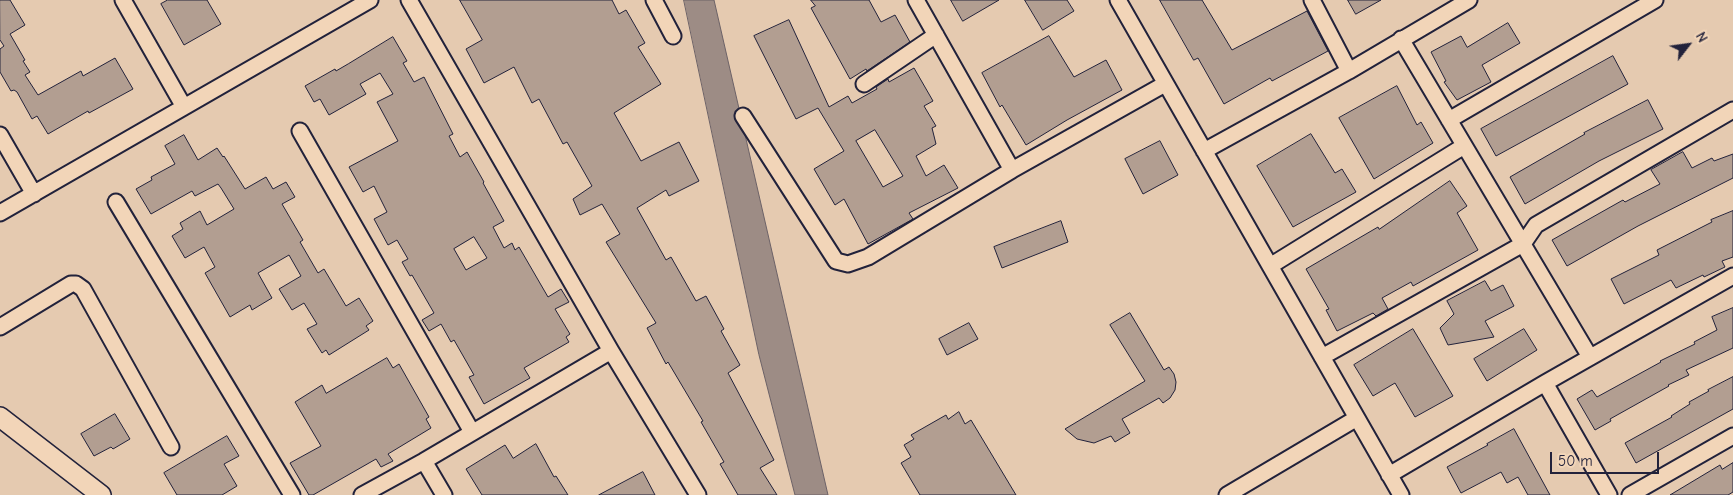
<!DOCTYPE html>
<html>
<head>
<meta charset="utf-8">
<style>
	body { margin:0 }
	#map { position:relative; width:1733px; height:495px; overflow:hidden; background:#e5cab0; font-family:"Comic Neue",sans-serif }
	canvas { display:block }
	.north { position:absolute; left:1663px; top:20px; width:50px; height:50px; -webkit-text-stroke:4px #f2d5b8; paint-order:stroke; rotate:60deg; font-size:14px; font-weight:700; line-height:20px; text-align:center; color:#22223b }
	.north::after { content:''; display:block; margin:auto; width:18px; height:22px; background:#22223b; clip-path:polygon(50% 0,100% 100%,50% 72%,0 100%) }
	.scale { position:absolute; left:1550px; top:452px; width:109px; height:22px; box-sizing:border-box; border:2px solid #22223b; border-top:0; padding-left:6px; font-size:15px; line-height:18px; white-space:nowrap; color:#22223b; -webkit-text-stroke:4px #f2d5b8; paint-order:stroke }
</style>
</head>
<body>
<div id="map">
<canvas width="1733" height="495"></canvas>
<div class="north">N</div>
<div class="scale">50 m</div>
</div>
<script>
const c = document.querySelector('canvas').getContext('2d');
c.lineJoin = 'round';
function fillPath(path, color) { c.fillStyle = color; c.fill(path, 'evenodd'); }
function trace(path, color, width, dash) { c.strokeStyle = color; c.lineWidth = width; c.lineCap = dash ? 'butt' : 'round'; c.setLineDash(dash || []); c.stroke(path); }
const water = new Path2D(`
	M684,0H714L828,495H795L759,355Z`);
fillPath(water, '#9d8c85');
trace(water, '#6c6267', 1);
const building = new Path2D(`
	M0,0H10L25,25L10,34L25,60L23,61L30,72L25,75L38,95L81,71L83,76L115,58L133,89L89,113L88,111L48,134L37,116L32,119L17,92L14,90L11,91L0,72V49L4,46L0,40Z
	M168,0H207L221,24L184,45L161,4Z
	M460,0H612L619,14L626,10L645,43L638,47L661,84L614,113L641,161L679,142L699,181L669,196L666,190L637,208L666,260L671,257L696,301L706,296L724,329L721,331L740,365L728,373L774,460L760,468L777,495H738L720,464L724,462L701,422L703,421L668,362L666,364L647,328L656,323L606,242L620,234L602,204L580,215L573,199L592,186L567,142L563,144L539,99L532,103L514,67L484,83L466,49L482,40Z
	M811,0H869L881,22L895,15L910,42L867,71L866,69L850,79L811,8L815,6Z
	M951,0H999L963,21Z
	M1025,0H1067L1074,11L1043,30Z
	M1160,0H1202L1232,50L1307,11L1328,51L1272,81L1270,78L1224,104L1198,58L1194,60Z
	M1348,0H1381L1356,14Z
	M789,20L829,107L848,96L852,103L877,89L876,87L888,79L889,82L914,68L933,101L924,106L936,126L932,128L936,144L916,156L926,176L944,165L958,188L909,213L913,219L868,244L844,199L835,205L814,169L844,151L818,108L796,119L754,36ZM875,130L903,176L883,187L856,141Z
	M1508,23L1520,43L1482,65L1491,82L1457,100L1444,82L1446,81L1431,52L1461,36L1467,47Z
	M1049,36L1074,77L1106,60L1122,90L1067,120L1026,145L1002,105L1000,107L982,73Z
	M393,37L407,61L403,63L414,82L424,77L453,134L449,136L460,157L467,152L484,182L483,183L504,221L493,227L504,248L512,243L515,250L519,247L548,297L561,289L569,302L555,309L570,334L566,337L569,342L524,368L530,378L484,404L469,377L474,375L454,340L451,342L441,324L429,331L422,320L434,313L412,275L410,276L402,262L408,259L397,240L388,245L374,219L387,212L374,186L363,192L349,167L398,141L377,102L393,94L380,73L360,84L366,94L329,115L320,99L314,102L305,86L335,69L336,71L348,64ZM474,237L487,258L466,270L454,249Z
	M1613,56L1628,84L1496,156L1481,129Z
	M1397,86L1417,125L1421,122L1433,143L1374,179L1339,118Z
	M1648,100L1663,129L1599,161L1525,204L1510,177L1585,134L1584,133Z
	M1311,134L1335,173L1342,169L1356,192L1293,227L1257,166Z
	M184,135L198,160L217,148L223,157L224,156L245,189L266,177L273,189L286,182L295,197L282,204L303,240L300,242L318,273L324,269L346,306L359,298L373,321L366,326L369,330L329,355L326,350L322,353L307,329L317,324L304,303L292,310L279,289L301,276L289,255L258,273L272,298L252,310L250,305L230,317L205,273L215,267L204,247L185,258L172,236L183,229L180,223L200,211L207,225L234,209L221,188L218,184L195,196L192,191L151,214L136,189L152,180L151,177L175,164L165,146Z
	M1160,141L1178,175L1143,194L1125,159Z
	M1683,152L1692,168L1712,158L1714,161L1733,154V178L1638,226L1567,266L1552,240L1623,200L1625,202L1660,184L1651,170Z
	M1450,181L1467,206L1457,213L1478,250L1413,286L1411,282L1382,298L1388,309L1376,316L1373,313L1337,331L1326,310L1329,309L1306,269L1378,227L1379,229Z
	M1733,211V257L1722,261L1725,267L1704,277L1703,275L1676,288L1671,280L1624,304L1611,279L1659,255L1657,250L1712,222L1711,220Z
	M1061,221L1068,242L1002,268L994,247Z
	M1485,281L1491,291L1503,285L1514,306L1485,321L1494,337L1448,345L1440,328L1454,314L1447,301Z
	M1733,308V348L1686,370L1689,375L1668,385L1669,386L1610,419L1611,421L1595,430L1577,399L1592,390L1597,397L1661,362L1660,361L1695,344L1694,342L1717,330L1712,317Z
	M1130,313L1164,370L1169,367L1174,374L1176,382L1175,390L1170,398L1163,403L1159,398L1122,419L1130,433L1115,442L1111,436L1094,443L1077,439L1065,429L1145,381L1110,325Z
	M969,323L978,339L947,355L939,339Z
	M1413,329L1453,396L1415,417L1395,383L1373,396L1354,365Z
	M1524,329L1537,350L1487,381L1474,359Z
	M387,358L393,368L399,364L429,417L426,419L431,428L388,454L393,461L381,467L376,459L313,495H309L290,463L321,446L295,402L322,385L326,393Z
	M1733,377V409L1636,463L1625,443L1672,417L1671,416L1690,404L1689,402L1709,391L1708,390Z
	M959,412L965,424L971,420L1016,495H920L901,463L911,457L904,445L914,439L911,435L946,415L948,419Z
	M115,414L130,439L113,449L111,447L94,456L81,434Z
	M1514,429L1550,495H1528L1518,477L1507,483L1501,472L1461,493L1447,467L1488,445L1487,444Z
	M227,436L239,456L224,464L237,486L222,495H177L164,473Z
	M536,444L554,477L556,476L568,495H482L466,469L505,445L513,458Z
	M1733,463V492L1728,495H1670L1720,465L1722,469Z
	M643,472L655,495H599Z`);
fillPath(building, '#b29e91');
trace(building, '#22223b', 1);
const minor = new Path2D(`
	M123,0L184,107
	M409,0L611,351L698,495
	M654,0L673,36
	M916,0L1012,170
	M1118,0L1401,495
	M1312,0L1349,71
	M1401,39L1590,357
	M864,84L936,35
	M743,116L836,261L848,264L868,257L1012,170L1165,84
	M1449,120L1655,0
	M300,131L472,432
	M0,135L34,194
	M1204,151L1349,71L1469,0
	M116,202L292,495
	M0,213L370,0
	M1270,266L1464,146
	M0,327L71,284H76L83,289L171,447
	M1322,357L1523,244L1536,225L1733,110
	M1545,383L1609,495
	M424,461L444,495
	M1389,475L1545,383L1733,276
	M362,495L424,461L611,351
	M1227,495L1357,418
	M1630,495L1733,436`);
const tertiary = new Path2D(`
	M0,417L101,495`);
trace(minor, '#22223b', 19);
trace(tertiary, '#22223b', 22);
trace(minor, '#f2d5b8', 15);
trace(tertiary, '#f2d5b8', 19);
</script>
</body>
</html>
